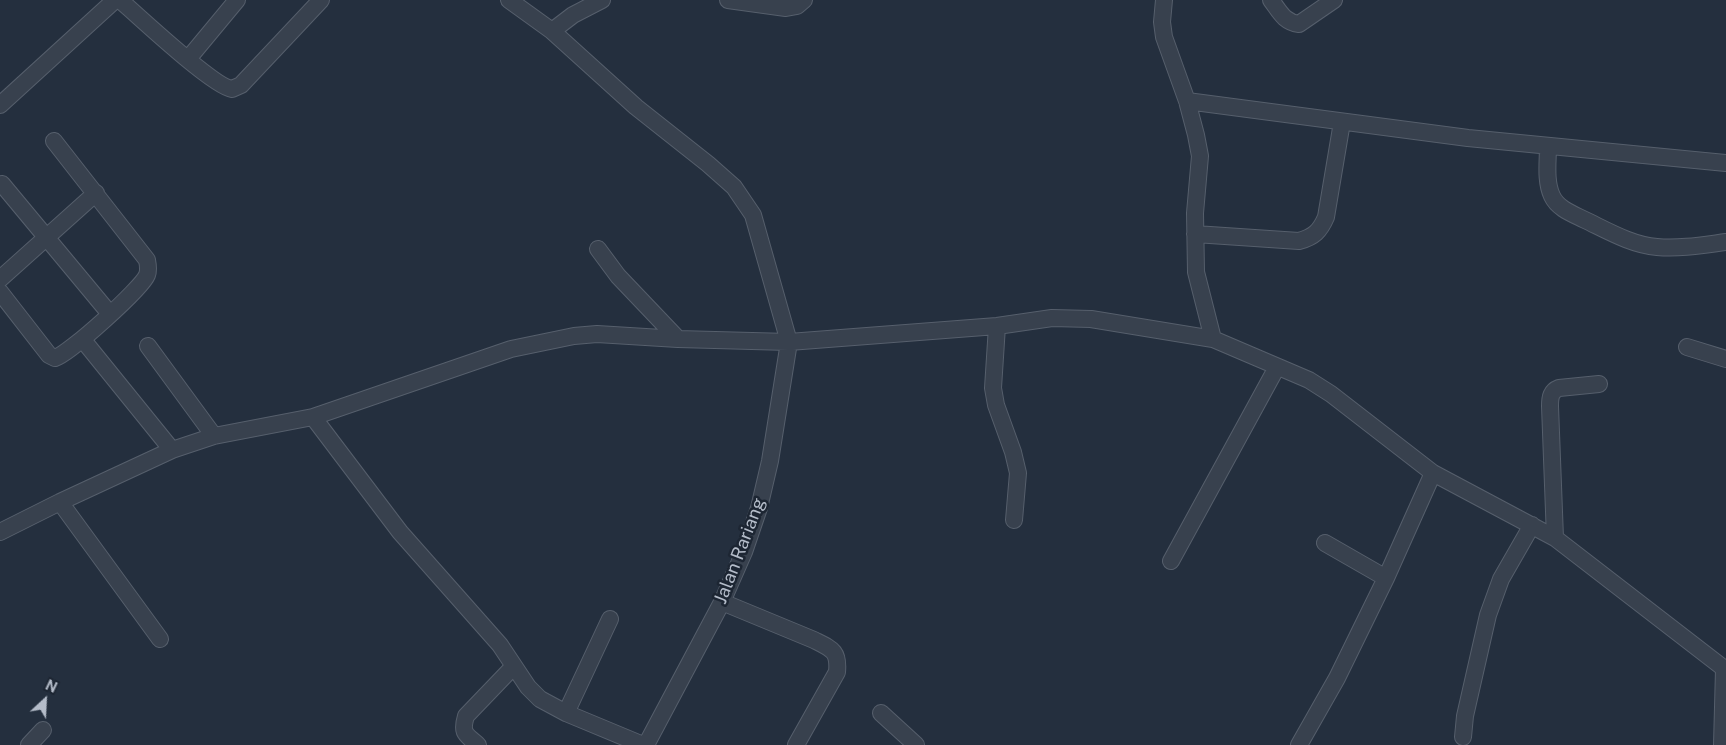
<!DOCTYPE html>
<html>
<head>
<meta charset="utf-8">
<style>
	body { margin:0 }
	#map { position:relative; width:1726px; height:745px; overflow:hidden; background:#242f3e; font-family:"Public Sans",sans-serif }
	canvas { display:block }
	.north { position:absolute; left:20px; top:675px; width:50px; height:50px; -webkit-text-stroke:4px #1d2633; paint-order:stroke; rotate:25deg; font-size:14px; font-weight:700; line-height:20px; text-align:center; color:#b4bcc9 }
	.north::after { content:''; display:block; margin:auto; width:18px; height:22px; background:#b4bcc9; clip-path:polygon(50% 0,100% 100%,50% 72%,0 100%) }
</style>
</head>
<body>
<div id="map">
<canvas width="1726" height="745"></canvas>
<div class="north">N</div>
</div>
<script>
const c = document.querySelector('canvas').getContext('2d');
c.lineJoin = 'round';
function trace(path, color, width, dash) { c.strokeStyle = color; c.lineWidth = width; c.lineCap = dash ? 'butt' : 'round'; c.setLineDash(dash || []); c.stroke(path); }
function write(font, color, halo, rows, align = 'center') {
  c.font = font + ' "Public Sans",sans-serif'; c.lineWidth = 5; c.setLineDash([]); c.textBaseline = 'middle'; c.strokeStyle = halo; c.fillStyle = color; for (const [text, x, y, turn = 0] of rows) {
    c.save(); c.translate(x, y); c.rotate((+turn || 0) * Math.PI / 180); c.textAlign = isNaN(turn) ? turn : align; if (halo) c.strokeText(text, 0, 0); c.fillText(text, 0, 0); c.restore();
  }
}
const minor = new Path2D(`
	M120,0C138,16 214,87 232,89L241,85L321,0
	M509,0L552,31L636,107L708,164L734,187L753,215L789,342L770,461L759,508L744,552L722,602L646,745
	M728,0L786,8L797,6L804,0
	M1164,0L1162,22L1164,37L1187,101L1196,135L1200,156L1195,213L1196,272L1213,339
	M1271,0C1280,12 1284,22 1299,24L1334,0
	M552,31L573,15L602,0
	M188,59L237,0
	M1187,101L1468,138L1726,163
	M0,105L115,0
	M1548,146C1548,161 1545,181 1552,196C1558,209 1573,214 1585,220C1608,231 1632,245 1657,247C1680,249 1703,245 1726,242
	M2,184L110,314
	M1195,234L1299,241C1314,237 1320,231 1326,217L1342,122
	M598,249L618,276L678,339
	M0,279L96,193
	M0,292L49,355L55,358C69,354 142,288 147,275C149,270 148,265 147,260L54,141
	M997,326L993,388L996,405L1013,452L1018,473L1014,520
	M83,340L172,450
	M148,346L214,436
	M1687,347L1726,359
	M313,417L400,532L500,645L528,687L540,699L566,713L643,745
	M60,502L160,639
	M0,532L60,502L172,450L214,436L313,417L511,349L574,336L597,334L678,339L789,342L997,326L1052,318L1091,319L1213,339L1309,380L1331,394L1433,473L1555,538L1726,670
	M1555,538L1550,406C1550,397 1551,391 1559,388L1599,384
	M1325,543L1386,578
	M1171,561L1277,367
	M722,602L814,640C832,649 839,651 837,672L796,745
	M566,713L610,619
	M881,713L916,745
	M1463,737L1465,716L1488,615L1501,579L1532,525
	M29,745L43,730
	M478,745C465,734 461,733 466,716L514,666
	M1299,745L1337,678L1386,578L1433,473
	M1722,745L1724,669`);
trace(minor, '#565f6c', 18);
trace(minor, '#38414e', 16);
write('18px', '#b4bcc9', '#1d2633', [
	["Jalan Rariang",740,551,-69]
]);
</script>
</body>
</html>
